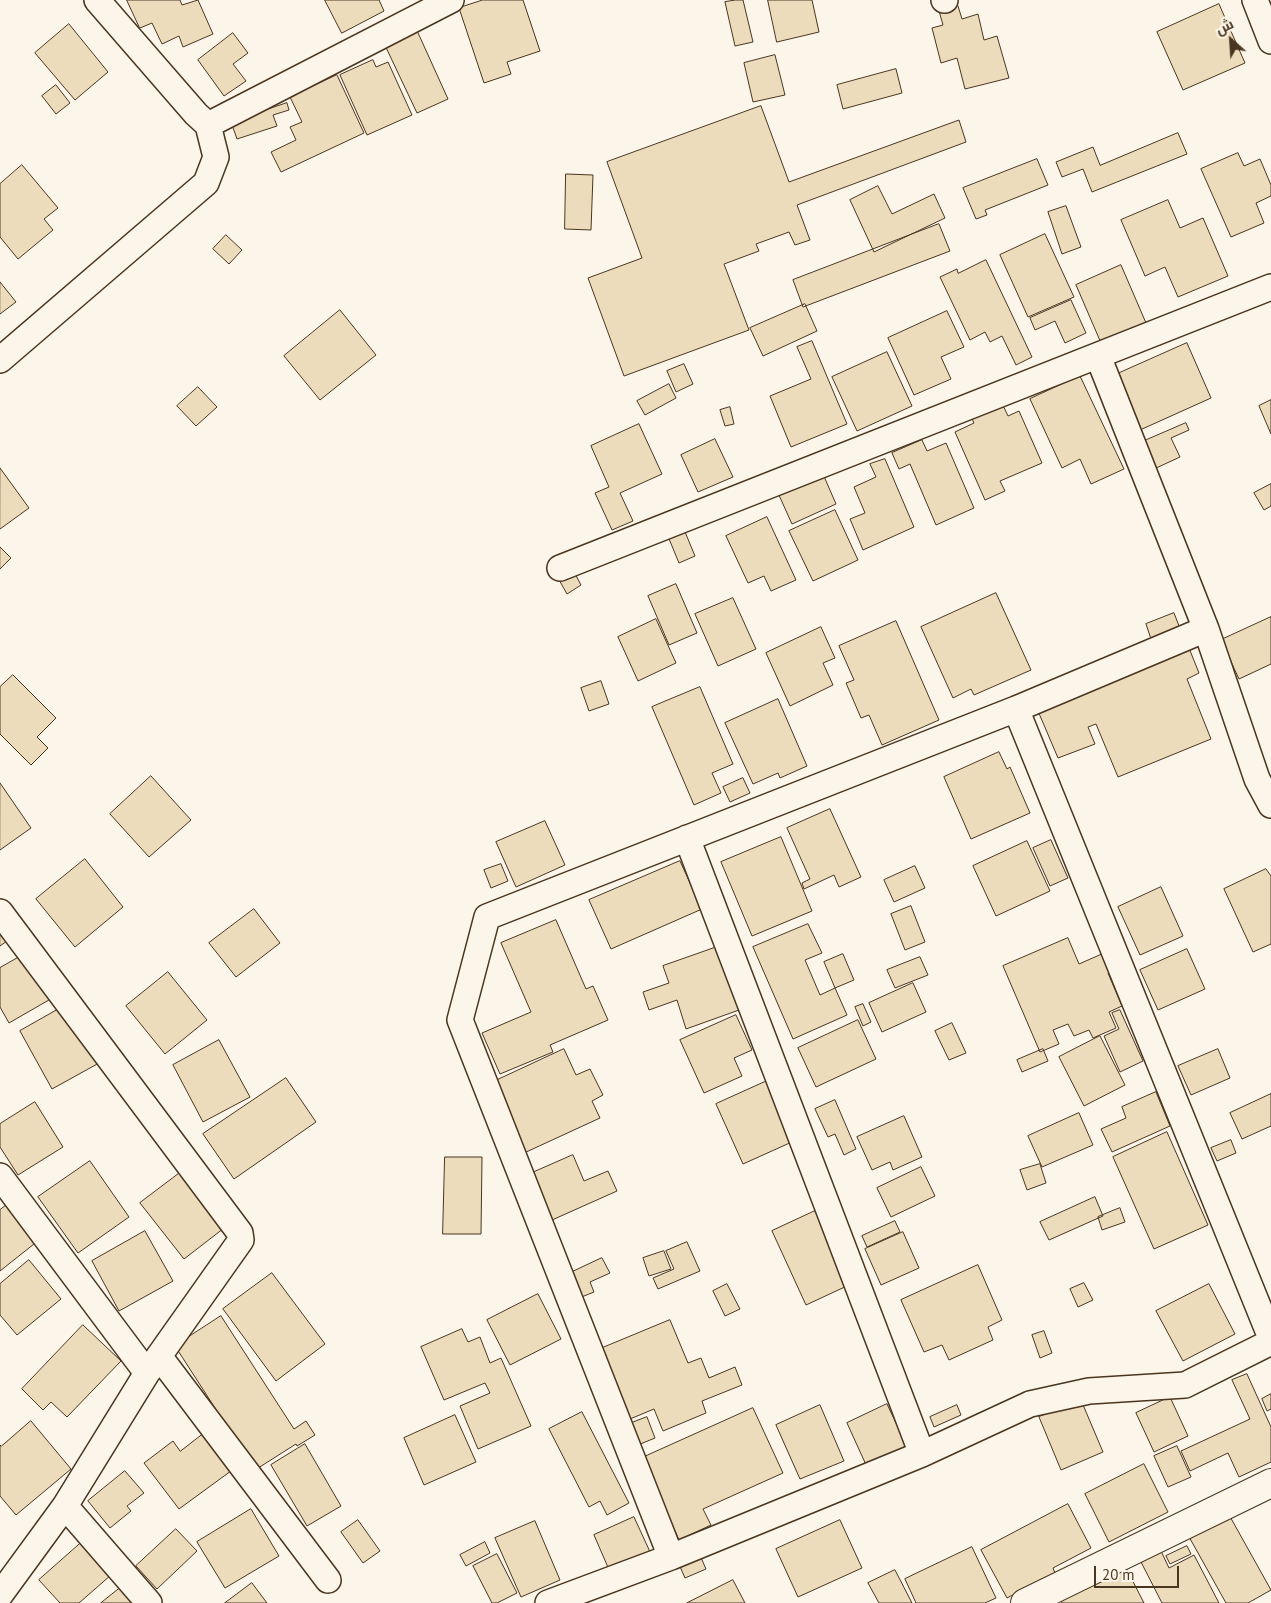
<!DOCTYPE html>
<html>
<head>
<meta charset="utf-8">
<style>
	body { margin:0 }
	#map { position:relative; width:1271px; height:1603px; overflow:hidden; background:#fbf6e9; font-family:"PT Sans",Cairo,sans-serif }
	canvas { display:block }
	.north { position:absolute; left:1206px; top:15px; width:50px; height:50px; -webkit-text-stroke:4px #fbf6e9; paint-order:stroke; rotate:334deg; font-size:14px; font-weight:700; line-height:20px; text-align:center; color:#4a3520 }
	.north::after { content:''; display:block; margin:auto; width:18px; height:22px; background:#4a3520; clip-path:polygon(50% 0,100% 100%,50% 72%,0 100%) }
	.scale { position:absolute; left:1094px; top:1566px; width:85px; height:22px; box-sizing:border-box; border:2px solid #4a3520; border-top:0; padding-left:6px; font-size:15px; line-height:18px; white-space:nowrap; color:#4a3520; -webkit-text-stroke:4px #fbf6e9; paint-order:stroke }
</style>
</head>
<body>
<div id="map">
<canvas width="1271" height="1603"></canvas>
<div class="north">ش</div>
<div class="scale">20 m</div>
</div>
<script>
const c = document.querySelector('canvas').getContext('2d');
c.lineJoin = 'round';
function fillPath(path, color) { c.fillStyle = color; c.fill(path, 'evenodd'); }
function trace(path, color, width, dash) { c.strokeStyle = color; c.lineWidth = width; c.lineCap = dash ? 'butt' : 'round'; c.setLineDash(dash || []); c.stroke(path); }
const building = new Path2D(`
	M127,0H180L182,5L198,0L213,34L183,47L179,36L162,44L152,23L140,28Z
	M325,0H379L384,11L342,33Z
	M483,0H523L540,51L507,62L511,74L484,83L459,8Z
	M736,0H743L753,42L735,46L725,2Z
	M768,0H812L819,32L777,42Z
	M1219,4L1245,63L1183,90L1157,32Z
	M958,6L962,19L978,14L984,40L997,36L1009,78L965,89L957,58L941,63L932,28L943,25L939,11Z
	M69,24L108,72L75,100L35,53Z
	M414,24L448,99L417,113L382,39Z
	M233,33L248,53L233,64L246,81L224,96L198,60Z
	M775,55L785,95L753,102L744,63Z
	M373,60L376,67L388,62L412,115L367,135L340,75Z
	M896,69L902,93L843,109L837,85Z
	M337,75L364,133L281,172L271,152L296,140L290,127L302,122L290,97Z
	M56,85L70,103L56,114L42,96Z
	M287,103L289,110L273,115L277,126L237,139L231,122Z
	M761,106L789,182L959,120L966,142L797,205L810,240L795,245L789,232L756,244L759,251L724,264L749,330L624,376L588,278L642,258L607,162Z
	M1178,133L1187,154L1092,192L1083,169L1062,177L1056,162L1093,147L1100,165Z
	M1238,153L1244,166L1260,159L1271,185V196L1256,203L1264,223L1231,237L1201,169Z
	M1037,159L1048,185L985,210L987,215L976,219L963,188Z
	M22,165L58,208L44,219L53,230L18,259L0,237V184Z
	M566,174L593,175L591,230L565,229Z
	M878,186L892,214L934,194L945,218L874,252L850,200Z
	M1168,200L1180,228L1203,218L1228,276L1178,297L1165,267L1145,276L1121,220Z
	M1066,206L1081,247L1062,254L1048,212Z
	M939,224L950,251L803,307L793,280Z
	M1045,234L1074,297L1028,317L1000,255Z
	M226,235L242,250L229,264L213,249Z
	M986,260L1032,357L1016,365L1002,336L990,342L985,332L970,340L940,277L957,269L958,273Z
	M1121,265L1146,323L1101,343L1076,285Z
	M0,282L16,302L0,314Z
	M1071,300L1086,333L1065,343L1055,321L1035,330L1030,318Z
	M805,304L817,331L763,356L750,328Z
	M340,310L376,355L320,400L284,356Z
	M947,311L964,347L941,357L951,379L914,395L888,338Z
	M812,341L847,424L791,447L770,396L811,379L797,347Z
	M1187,343L1211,398L1140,430L1115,375Z
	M887,352L912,406L857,431L832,377Z
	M684,364L693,384L676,392L667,371Z
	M1080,376L1124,469L1091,484L1080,459L1062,468L1030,399Z
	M669,384L676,398L645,415L637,401Z
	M198,387L217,407L196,426L177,406Z
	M1000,399L1008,416L1019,411L1042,463L1000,481L1005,491L985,500L955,432L974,423L969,413Z
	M1271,400V434L1259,406Z
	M730,407L734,424L725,426L720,410Z
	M1186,423L1189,430L1171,438L1180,457L1154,469L1142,442Z
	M639,424L662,474L620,493L633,521L612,530L595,493L609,487L591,446Z
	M715,439L733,477L698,492L681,455Z
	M922,440L927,451L946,443L974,508L936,525L910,464L899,469L892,453Z
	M885,459L914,527L863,550L850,519L865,513L854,487L876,477L870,464Z
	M0,468L29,508L0,529Z
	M823,474L836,504L792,524L778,493Z
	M1271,484V506L1264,510L1254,493Z
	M835,510L858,560L813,581L789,531Z
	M767,517L796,580L771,591L764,576L748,583L726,536Z
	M683,527L695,556L679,563L667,534Z
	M0,547L11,558L0,569Z
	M573,570L581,585L567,594L558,578Z
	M676,584L697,633L669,645L648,596Z
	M996,593L1031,670L974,695L971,689L953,698L921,627Z
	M733,598L756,649L718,666L695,614Z
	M1174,613L1181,631L1152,642L1146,624Z
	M1271,617V664L1239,679L1221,640Z
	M656,619L676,663L638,681L618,637Z
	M896,621L939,720L882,745L869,715L861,718L846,683L854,680L839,646Z
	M821,627L835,658L823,663L833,685L790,706L766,653Z
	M1189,648L1199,673L1187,679L1211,739L1118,777L1096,724L1088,727L1095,744L1058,758L1038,711Z
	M13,675L56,718L37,737L48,748L31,765L0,734V687Z
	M601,681L609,704L589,711L581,688Z
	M700,687L733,764L712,773L721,793L694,805L652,707Z
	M778,699L807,766L780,778L778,773L753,784L725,723Z
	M999,752L1007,769L1010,767L1030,813L971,839L944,777Z
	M151,776L191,820L149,857L110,814Z
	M743,778L750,793L730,802L723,787Z
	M0,783L31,828L0,850Z
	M830,809L861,877L839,887L834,875L804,889L802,883L810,879L787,828Z
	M545,821L565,865L516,887L496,842Z
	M781,837L812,911L752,936L721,862Z
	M1051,840L1068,878L1050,886L1033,848Z
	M1027,841L1050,891L996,916L973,866Z
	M85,859L123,907L75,947L36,899Z
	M680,861L702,909L611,949L589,900Z
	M501,864L508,881L491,888L484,870Z
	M915,866L925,888L894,902L884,880Z
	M1266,869L1271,876V944L1253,952L1224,889Z
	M1161,887L1183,936L1140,955L1118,907Z
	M911,906L925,942L905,950L891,914Z
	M254,909L280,943L236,977L209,943Z
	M556,920L586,989L593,986L608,1020L550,1045L553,1052L500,1074L482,1033L531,1012L501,943Z
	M808,924L822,953L805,960L820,995L835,988L847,1015L793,1039L753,947Z
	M0,931L7,941L0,946Z
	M1068,938L1079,964L1104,953L1112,971L1108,973L1122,1006L1109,1012L1116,1028L1093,1038L1089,1030L1074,1036L1068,1024L1053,1030L1059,1044L1040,1052L1003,966Z
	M717,947L739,1010L686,1029L677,1000L649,1010L643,992L669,983L663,966Z
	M1187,949L1205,989L1158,1010L1140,970Z
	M28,952L54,997L9,1023L0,1007V968Z
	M843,954L854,980L835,988L824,962Z
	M920,957L928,975L895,988L887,970Z
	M168,972L207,1020L165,1054L126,1006Z
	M913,983L926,1012L882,1032L869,1003Z
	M863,1004L871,1022L863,1026L855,1007Z
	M66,1005L99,1063L52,1089L20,1031Z
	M1120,1010L1143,1061L1120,1072L1104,1036L1119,1029L1112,1013Z
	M736,1015L752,1050L734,1058L742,1076L704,1093L680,1040Z
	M858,1020L876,1059L816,1087L798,1048Z
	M952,1023L966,1053L949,1060L935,1031Z
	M1100,1036L1125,1085L1084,1106L1059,1057Z
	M219,1040L250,1097L203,1122L173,1065Z
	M564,1049L576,1075L590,1069L603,1095L592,1101L600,1118L524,1153L491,1083Z
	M1043,1049L1048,1061L1022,1072L1017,1060Z
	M1218,1049L1230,1078L1191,1095L1178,1066Z
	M286,1078L316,1122L234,1179L203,1134Z
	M767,1081L794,1141L743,1164L716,1104Z
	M1156,1092L1170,1126L1112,1152L1101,1129L1126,1118L1122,1107Z
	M1271,1094V1126L1242,1139L1230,1113Z
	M835,1100L856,1149L844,1155L835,1134L828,1137L815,1109Z
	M35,1102L63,1147L18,1175L0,1147V1124Z
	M1079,1113L1093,1145L1042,1167L1028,1136Z
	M904,1116L922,1157L893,1170L890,1162L872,1170L857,1137Z
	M1167,1132L1208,1225L1154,1249L1113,1157Z
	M1231,1140L1236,1153L1217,1161L1211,1148Z
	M573,1155L584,1181L608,1171L617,1191L552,1220L532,1173Z
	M445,1157H482L481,1234H443Z
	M90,1161L129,1217L78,1253L38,1197Z
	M1040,1164L1046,1183L1027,1190L1020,1170Z
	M921,1167L935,1196L891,1217L877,1188Z
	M185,1169L228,1225L184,1259L140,1203Z
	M1095,1197L1103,1216L1049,1240L1040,1222Z
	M9,1203L39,1240L0,1271V1210Z
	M1120,1208L1125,1222L1102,1230L1098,1217Z
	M815,1211L849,1285L806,1305L772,1231Z
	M895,1221L900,1232L867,1247L862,1236Z
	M145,1231L173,1281L119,1311L92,1261Z
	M903,1232L919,1268L881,1285L865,1249Z
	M687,1242L700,1271L658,1289L653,1278L674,1269L666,1251Z
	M664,1251L671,1269L649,1276L643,1258Z
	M602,1258L610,1273L590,1282L594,1292L579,1298L568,1274Z
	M29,1260L61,1299L17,1335L0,1315V1284Z
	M978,1265L1002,1320L988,1327L993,1340L949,1360L942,1345L924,1352L901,1300Z
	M272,1273L325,1344L276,1381L223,1309Z
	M1084,1283L1093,1300L1078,1307L1070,1289Z
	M727,1284L740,1309L725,1316L713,1291Z
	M1209,1284L1235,1334L1183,1361L1156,1311Z
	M538,1294L561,1339L510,1365L487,1320Z
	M221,1316L294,1429L306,1421L315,1435L297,1446L296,1444L255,1470L175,1346Z
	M670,1320L688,1363L701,1358L709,1378L735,1367L742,1385L702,1401L706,1413L663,1431L654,1409L630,1419L600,1349Z
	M83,1325L121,1361L67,1417L51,1402L43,1410L22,1389Z
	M462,1329L468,1342L480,1337L490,1363L501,1358L531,1426L478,1449L460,1406L490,1393L485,1383L444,1400L421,1347Z
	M1044,1331L1052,1353L1040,1358L1032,1335Z
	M1247,1374L1271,1427V1462L1239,1477L1228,1453L1190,1471L1181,1451L1250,1419L1232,1380Z
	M1271,1394V1409L1267,1411L1262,1399Z
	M1170,1397L1188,1436L1154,1452L1136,1413Z
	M1081,1400L1103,1452L1061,1470L1039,1417Z
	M887,1404L908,1448L867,1467L847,1423Z
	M820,1405L844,1461L800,1479L776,1425Z
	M957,1405L961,1415L934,1427L930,1417Z
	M753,1408L783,1473L703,1509L711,1525L679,1540L668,1515L633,1462Z
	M582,1412L629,1503L607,1515L600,1501L589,1507L549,1429Z
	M455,1415L476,1462L424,1485L404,1438Z
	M647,1417L655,1438L633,1447L624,1426Z
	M31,1421L71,1469L16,1515L0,1496V1445L1,1446Z
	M207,1431L235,1468L179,1509L144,1463L173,1441L180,1451Z
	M305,1444L341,1506L307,1526L271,1465Z
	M1177,1446L1191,1477L1168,1487L1154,1456Z
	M1144,1464L1168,1512L1109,1542L1085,1494Z
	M125,1471L144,1493L127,1506L131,1511L110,1528L88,1501Z
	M1068,1504L1091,1548L1053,1568L1055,1573L1007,1598L981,1550Z
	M251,1509L279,1556L225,1588L197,1542Z
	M1228,1513L1271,1590L1248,1603H1226L1188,1535Z
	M634,1517L651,1554L610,1572L594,1535Z
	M358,1520L380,1551L363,1563L341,1532Z
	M840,1520L862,1568L798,1597L776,1549Z
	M535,1521L560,1580L521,1597L495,1538Z
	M176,1529L197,1551L157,1589L136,1566Z
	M82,1542L111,1575L79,1603H60L39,1580Z
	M485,1542L490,1553L466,1566L460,1555Z
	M1187,1546L1191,1554L1170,1564L1166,1556Z
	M972,1547L996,1598L985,1603H916L905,1579Z
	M1161,1551L1169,1568L1194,1555L1219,1603H1162L1141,1562Z
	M699,1553L706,1569L685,1578L678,1562Z
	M497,1554L517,1593L497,1603H492L473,1566Z
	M1124,1564L1144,1603H1062L1058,1596Z
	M895,1570L912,1603H879L868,1583Z
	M733,1580L745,1603H687Z
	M252,1583L267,1603H225Z
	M120,1588L133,1603H101Z`);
fillPath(building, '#ecdcbc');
trace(building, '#4a3520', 1);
const street = new Path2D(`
	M944,0H945
	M1255,0L1271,41
	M208,125L451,0
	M1098,356L1206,629L1257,779L1271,805
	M0,360L206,183L216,157L208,125L196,114L97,0
	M560,568L1271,287
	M1016,709L1271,1338
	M687,838L922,1454
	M0,912L240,1233L241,1240L147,1373L65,1506L0,1595
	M0,1176L147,1373
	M159,1356L328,1580
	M65,1506L149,1603
	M671,1557L460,1020L487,917L1016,709L1206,629
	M548,1603L671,1557L922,1454L1030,1404L1089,1391L1185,1385L1271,1342`);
const secondary = new Path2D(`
	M1025,1603L1271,1483`);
trace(street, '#4a3520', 28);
trace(secondary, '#4a3520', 30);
trace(street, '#fbf6e9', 25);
trace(secondary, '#fbf6e9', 28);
</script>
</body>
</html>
